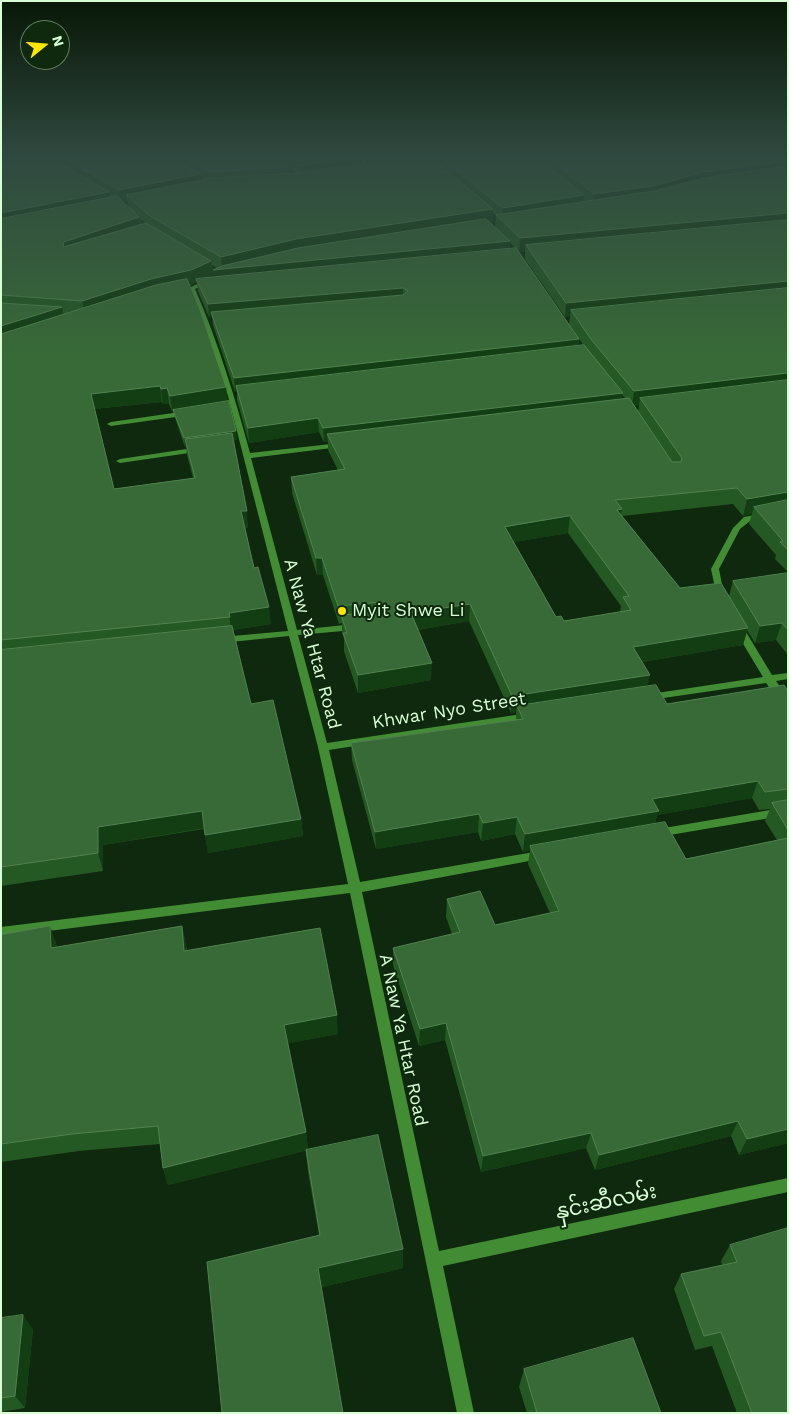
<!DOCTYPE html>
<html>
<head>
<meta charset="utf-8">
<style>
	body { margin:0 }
	#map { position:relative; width:789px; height:1414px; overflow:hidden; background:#0e290d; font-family:"Work Sans",sans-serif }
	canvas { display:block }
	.frame { position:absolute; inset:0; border:2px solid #d9ffd5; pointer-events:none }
	.north { position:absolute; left:20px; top:20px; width:50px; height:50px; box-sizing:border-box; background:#0e290d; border:1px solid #5f7f5d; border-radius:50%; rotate:73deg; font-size:14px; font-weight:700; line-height:20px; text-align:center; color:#d9ffd5 }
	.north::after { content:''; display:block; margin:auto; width:18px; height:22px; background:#ffe501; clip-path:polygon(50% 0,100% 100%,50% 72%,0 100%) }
</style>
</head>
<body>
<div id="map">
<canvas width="789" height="1414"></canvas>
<div class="frame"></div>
<div class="north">N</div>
</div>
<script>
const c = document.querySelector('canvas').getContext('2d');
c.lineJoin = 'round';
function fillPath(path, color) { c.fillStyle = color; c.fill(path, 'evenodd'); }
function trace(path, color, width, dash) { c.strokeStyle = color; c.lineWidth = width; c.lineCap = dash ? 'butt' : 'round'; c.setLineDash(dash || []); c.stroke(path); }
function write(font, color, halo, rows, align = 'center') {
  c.font = font + ' "Work Sans","Noto Sans Myanmar",sans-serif'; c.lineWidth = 4; c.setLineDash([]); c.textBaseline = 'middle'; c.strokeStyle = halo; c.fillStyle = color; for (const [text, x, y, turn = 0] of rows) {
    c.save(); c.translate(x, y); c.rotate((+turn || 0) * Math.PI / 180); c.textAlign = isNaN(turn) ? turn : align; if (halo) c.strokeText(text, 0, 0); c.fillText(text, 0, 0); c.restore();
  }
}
fillPath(new Path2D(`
	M187,411L191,413L190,415L111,426L107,424L111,422Z
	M200,447H203V451L120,463L116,461L120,459Z`), '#428d33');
fillPath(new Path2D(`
	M360,158H364L370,169L366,173L362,172L365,169Z
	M208,279L211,281L210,282L195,289C218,342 235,397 250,453L340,443L344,445L340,447L251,458L297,630L354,624L359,627L354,630L298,635L327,743L529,713L534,716L529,719L329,750L360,882L540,851L544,852L546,855L544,858L540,859L362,892L439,1251L788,1178V1192L443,1266L474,1413H457L350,893L1,937V927L348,884L318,747L289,636L221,643L216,640L221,637L288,631L228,396L203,321L189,288Z
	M788,509V513L750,521L740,529L719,569L724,595L720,598L717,597L711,569L733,528L744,517Z
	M738,624L743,627L772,675L788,673V679L776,681L788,698V709L784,708L766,683L650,700L646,699L645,697L646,695L650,694L763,677L733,627Z
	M788,807V815L658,837L654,836L652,833L654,830L658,829Z`), '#428d33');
fillPath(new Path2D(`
	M1,158H281L289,167L290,173H295L282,158H362V163H364L367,161L366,158H788V572L775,559L776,555L749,524L752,514L743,516L733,504L622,516L680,588L729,596L733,581L788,573V655L776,640L755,643L747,630L743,645L642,662L647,686L667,704L788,691V1143L739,1155L731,1136L595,1170L586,1148L481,1172L445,1040L419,1046L393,965V948L452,934L446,917L447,899L495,925L550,913L528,864L530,850L523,852L515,834L481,841L478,832L376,849L352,760L351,743L516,720V712L511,713L469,621L418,630L431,680L358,693L344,651V638L342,633V623L339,624L323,575H317L292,493L291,477L338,470L328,450V442H324L319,432L249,443L237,400V392H235L213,325L212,317H209L198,291L197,282L190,285L228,401L237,440H233L248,527L245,528L254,568L271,624L233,630L251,704L301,819L303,836L208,853L204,829L103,845V871L1,886ZM127,201L128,206L123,202ZM493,213L496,215L495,227L490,222H493ZM140,218L145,223L141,224ZM510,242L513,246L516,248L509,249ZM518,250L519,252L525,251V259L565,317L570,316L569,325L584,346H578L579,339ZM212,265L217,268L213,270L214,277L206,278L213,275ZM622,395L626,399H622ZM162,402L163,404H169L172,411H174L175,418L185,447L186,446L187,455L193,478L114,489L94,409ZM639,405L638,412L634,406ZM568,533L621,606L620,612L564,621L556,617L514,542ZM752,798L759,810L770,809L765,821L777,840L686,859L655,824L657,815Z
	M182,926L187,950L338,1034L288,1043L306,1132L308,1150L168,1185L163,1168L160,1144L79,1151L1,1162V935L57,945V947Z
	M306,1150L403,1249V1268L322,1287L222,1413L319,1235L308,1172Z
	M788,1228V1413H737L712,1346L695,1350L674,1289L681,1274L722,1265L721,1261L730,1245Z
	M1,1318L33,1329L25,1408L1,1412Z
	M524,1369L661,1413H527L519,1387Z`), '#255924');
fillPath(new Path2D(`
	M354,158H362V169L300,178L299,166Z
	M788,161V173L593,207L594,194L703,172Z
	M201,174L202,186L126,195L127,201L121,202L119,190Z
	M109,192L111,204L1,226V213Z
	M584,195L583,208L503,221V208Z
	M493,209V222L297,252L510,241L509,253L215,282L213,270L222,269L221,257L296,239Z
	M788,213V226L526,245L525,251L519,252L520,238Z
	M139,217L141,230L63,247L64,242Z
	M211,261L213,275L198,282L196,279L197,282L193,284L153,293L85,315L82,301Z
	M788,281V295L571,310L570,316L565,317L566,303Z
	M403,288V300L211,312L212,317H209L208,304Z
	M62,307L65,321L1,342V326Z
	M579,339L578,352L236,386L237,392H235L234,378Z
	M788,373V388L640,398L639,405L632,406L634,391Z
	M160,386L162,402L94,409L91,394Z
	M226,387L228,403L172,411L170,396Z
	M167,388L169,404H163L161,389Z
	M623,393L620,408L327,434L328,442H324L323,428Z
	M318,418L319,432L249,443L248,428Z
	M236,431L237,440L187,446L185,439L186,446L185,447L184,438Z
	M788,492V508L754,507L752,514L743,516L747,499Z
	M622,509L619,526L617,510Z
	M241,511H247L248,527L243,528Z
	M570,516L568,533L504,544L505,527Z
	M316,558H322L323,575H317Z
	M470,604L469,621L411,631V613Z
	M269,607L271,624L231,630L229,613Z
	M782,623L776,640L755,643L760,626Z
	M748,628L743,645L629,664L633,647Z
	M432,663L431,680L358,693V675Z
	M650,675L646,693L517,706L516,712L511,713L512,696Z
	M758,781L752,798L657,815L654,829L530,846V850L523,852L525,834L652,799Z
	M202,811L205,828L103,845V871L98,853V827Z
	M479,814L478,832L376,849L375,832Z
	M517,817L515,834L481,841L483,823Z
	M301,819L303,836L208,853L205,835Z
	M50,926L57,945L58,967L51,948Z
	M182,926L186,945L188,969L184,951Z
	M337,1015L338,1034L286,1044L284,1025Z
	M446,1023L445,1040L419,1046L420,1029Z
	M738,1121L731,1136L595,1170L599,1155Z
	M788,1129V1143L739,1155L747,1139Z
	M306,1132L308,1150L168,1185L163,1168Z
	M591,1133L586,1148L481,1172L483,1156Z
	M403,1249V1268L321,1287L318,1268Z
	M23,1315L33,1329L25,1408L15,1396Z`), '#133e13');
const building = new Path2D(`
	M1,158H51L109,192L1,213Z
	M65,158H171L201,174L119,190Z
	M186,158H281L289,167L213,172Z
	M292,158H354L299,166Z
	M370,158H431L493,209L296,239L221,257L150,216L126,195L212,178L297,173L364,163Z
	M442,158H539L584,195L503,208Z
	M550,158H788V161L703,172L654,186L594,194Z
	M788,166V213L520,238L496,215L654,191L704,178Z
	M117,196L139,217L64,242L63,247L146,223L211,261L191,270L151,279L82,301L1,295V219Z
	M486,219L510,241L213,270L222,266L298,248Z
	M788,220V281L566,303L526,245Z
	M516,248L579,339L234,378L211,312L403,295L408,291L403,288L208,304L196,279Z
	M187,279L199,307L226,387L170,396L167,388L161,389L160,386L91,394L114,489L195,478L185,439L232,433L247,511H241L254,568L258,567L269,607L229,613L230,617L1,640V334L156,285Z
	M788,288V373L634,391L590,338L571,310Z
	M1,303L62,307L1,326Z
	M584,345L623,393L323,428L318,418L248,428L236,386Z
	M788,380V492L747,499L737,488L615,500L622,509L617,510L680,588L721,583L748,628L633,647L650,675L512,696L470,604L411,613L432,663L358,675L343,633H347L341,615L380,612L387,606L380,602L338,606L322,558H316L291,477L345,469L327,434L629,398L672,462H681L682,458L640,398ZM570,516L629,596L623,597L631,610L564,621L561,616L556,617L505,527Z
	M229,401L236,431L184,438L173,410Z
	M788,500V550L780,542L783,541L754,507Z
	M788,573V630L782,623L760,626L733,581Z
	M232,626L251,704L273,700L301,819L205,835L202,811L98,827V853L1,867V650Z
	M656,685L667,704L784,685L788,691V789L765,792L758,781L652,799L659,811L525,834L517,817L483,823L479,814L375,832L351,743L523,719L517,706Z
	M788,800V830L772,803Z
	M665,822L686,859L788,838V1129L747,1139L738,1121L599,1155L591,1133L483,1156L446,1023L420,1029L393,948L460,932L447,899L480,891L495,925L559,911L530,846Z
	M50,926L51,948L182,926L184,951L320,928L337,1015L284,1025L306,1132L163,1168L158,1126L72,1134L1,1144V935Z
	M378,1135L403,1249L318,1268L343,1413H222L207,1262L320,1235L306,1150Z
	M788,1228V1413H752L721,1332L704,1336L681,1274L737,1262L730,1245Z
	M23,1315L15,1396L1,1398V1318Z
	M633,1338L661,1413H537L524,1369Z`);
fillPath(building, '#386a37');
trace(building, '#518250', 1);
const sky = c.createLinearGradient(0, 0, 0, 356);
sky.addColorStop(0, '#081707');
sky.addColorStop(0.44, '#304940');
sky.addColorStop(1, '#30494000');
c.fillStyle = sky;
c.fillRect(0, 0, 789, 356);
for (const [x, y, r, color] of [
	[342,611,5,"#ffe501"]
]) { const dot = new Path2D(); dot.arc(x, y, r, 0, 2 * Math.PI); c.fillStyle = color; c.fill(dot); trace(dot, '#0e290d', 2); }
write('18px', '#d9ffd5', '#0e290d', [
	["Myit Shwe Li",352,611]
], 'left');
write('18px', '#d9ffd5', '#0e290d', [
	["A Naw Ya Htar Road",312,644,75],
	["Khwar Nyo Street",449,711,-9],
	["A Naw Ya Htar Road",403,1040,78]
]);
write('21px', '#d9ffd5', '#0e290d', [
	["နှင်းဆီလမ်း",606,1202,-12]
]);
</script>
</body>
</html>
